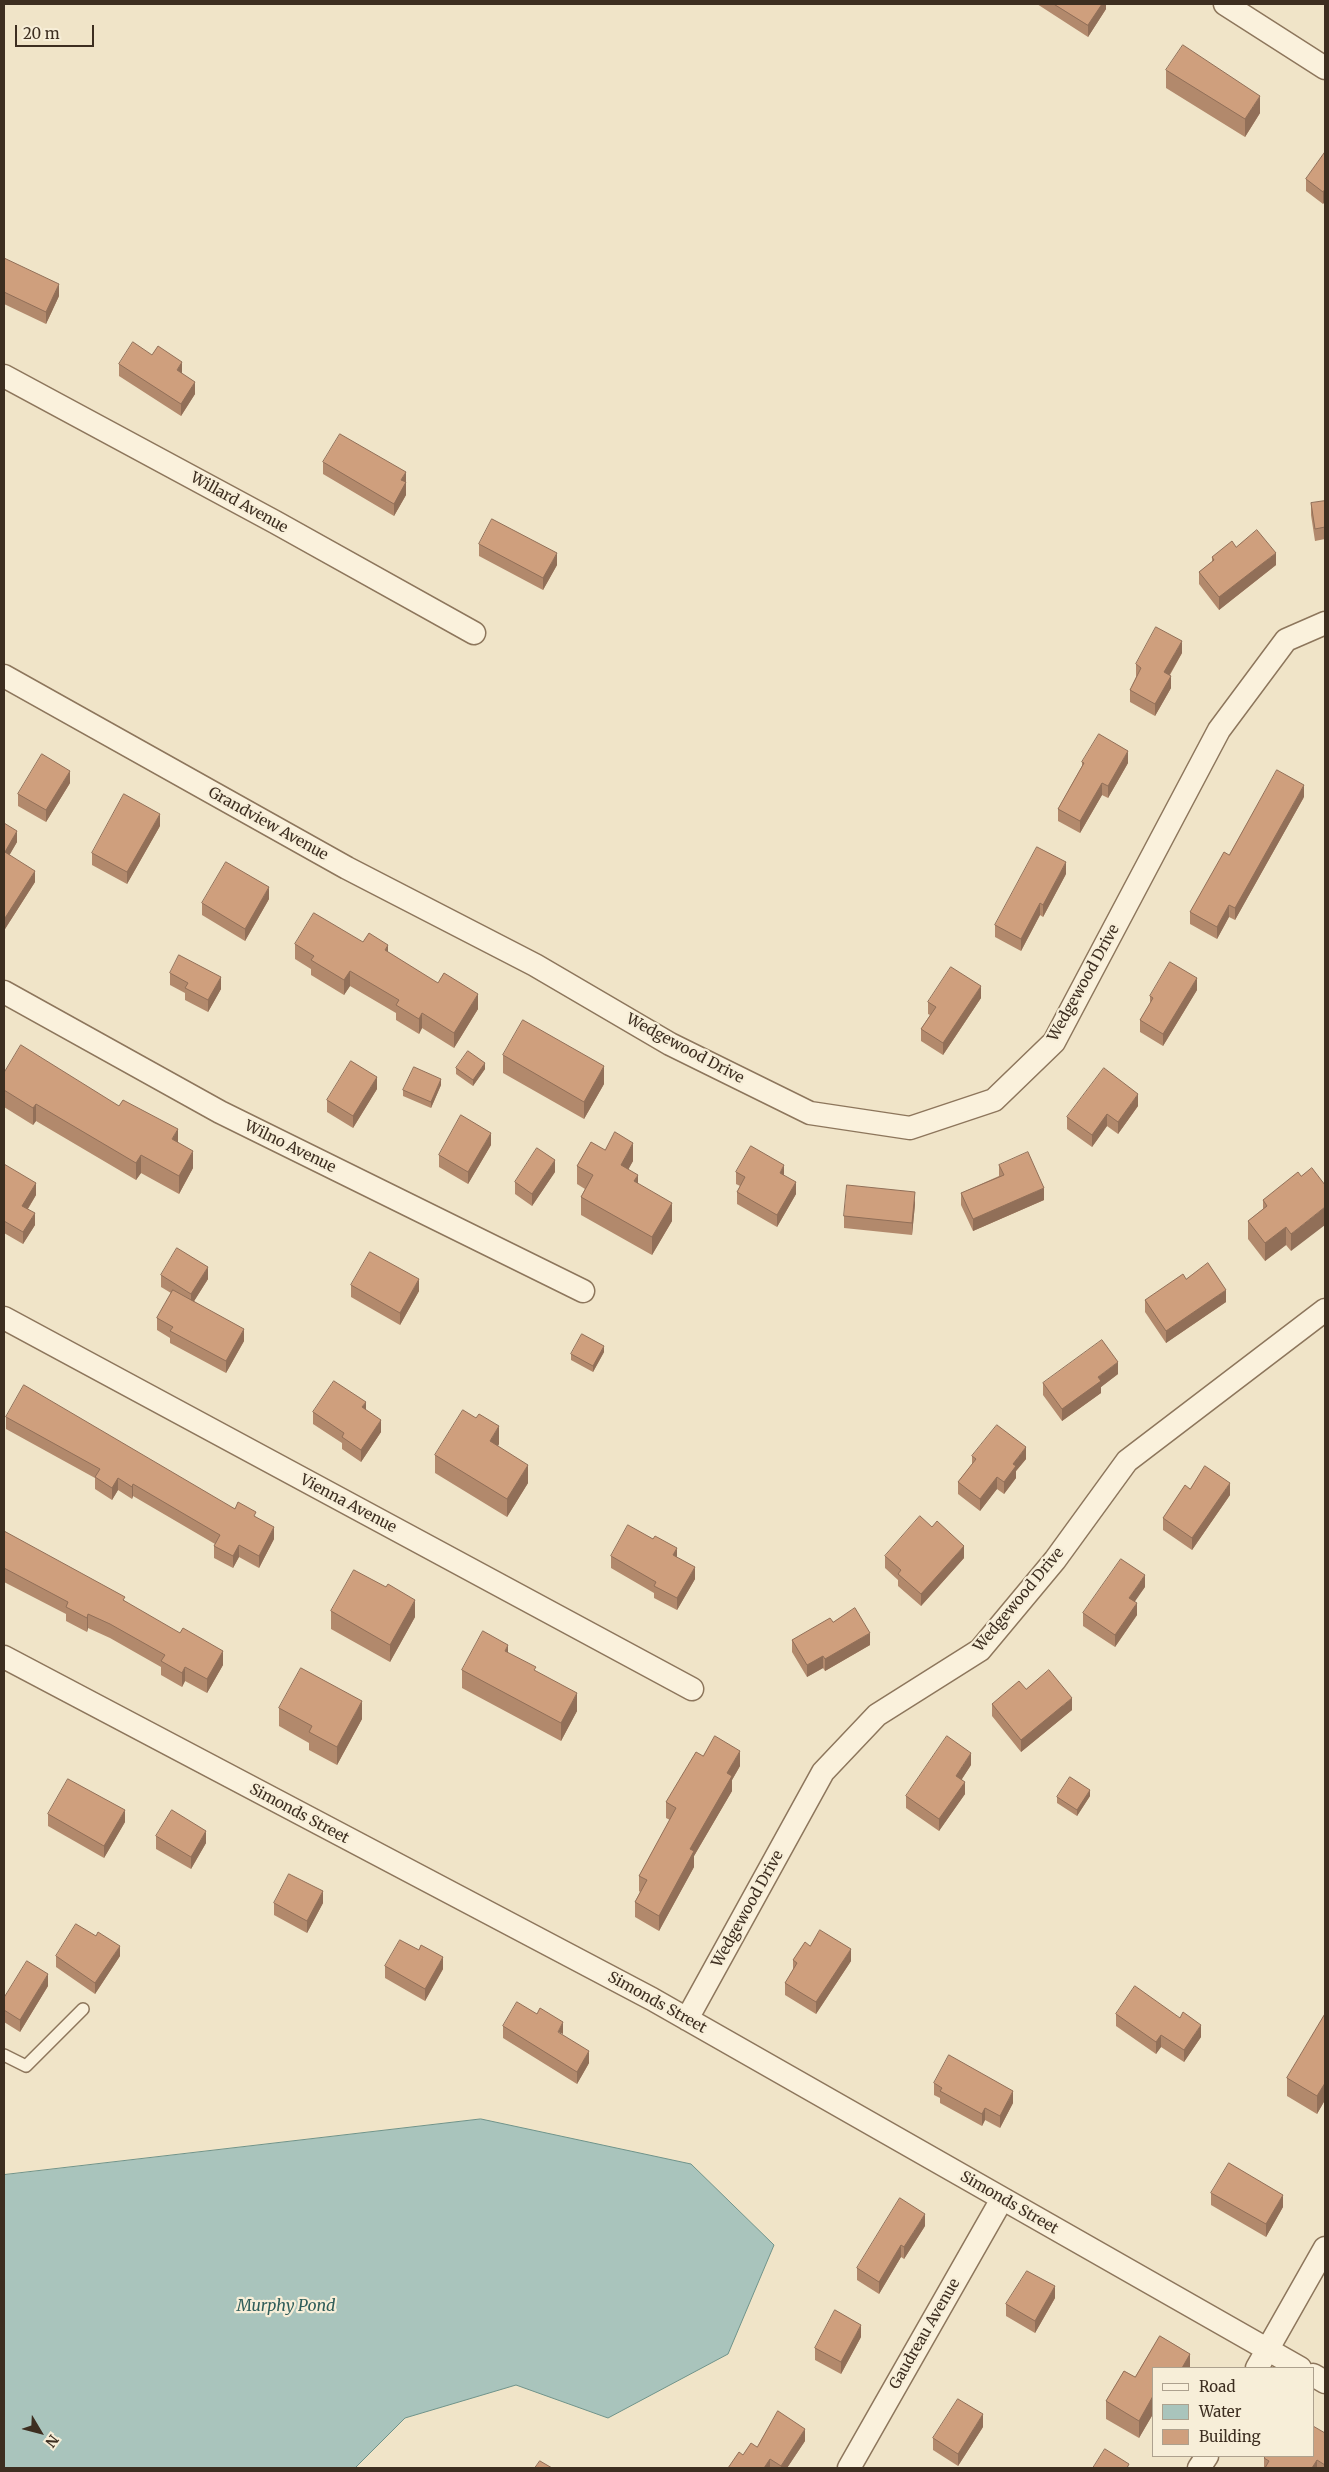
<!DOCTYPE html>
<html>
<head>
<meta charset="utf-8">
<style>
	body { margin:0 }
	#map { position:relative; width:1329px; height:2472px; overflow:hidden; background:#f0e4c8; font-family:Merriweather,serif }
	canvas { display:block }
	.frame { position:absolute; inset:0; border:5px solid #3d2e20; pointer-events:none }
	.legend { position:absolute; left:1152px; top:2367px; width:162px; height:90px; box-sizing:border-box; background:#f7eed8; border:1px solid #ada18e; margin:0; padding:6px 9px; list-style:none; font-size:15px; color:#3d2e20 }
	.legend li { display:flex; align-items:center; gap:10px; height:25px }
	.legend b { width:25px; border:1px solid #ada18e }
	.north { position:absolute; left:15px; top:2407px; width:50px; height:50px; -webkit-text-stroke:4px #f7eed8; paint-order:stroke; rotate:127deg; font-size:14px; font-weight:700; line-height:20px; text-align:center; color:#3d2e20 }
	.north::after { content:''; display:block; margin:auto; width:18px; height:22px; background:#3d2e20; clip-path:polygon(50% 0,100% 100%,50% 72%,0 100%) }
	.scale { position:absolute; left:15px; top:25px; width:79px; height:22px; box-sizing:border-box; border:2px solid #3d2e20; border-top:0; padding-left:6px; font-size:15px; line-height:18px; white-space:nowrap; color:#3d2e20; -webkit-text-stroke:4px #f7eed8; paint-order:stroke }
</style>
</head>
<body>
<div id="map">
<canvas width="1329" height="2472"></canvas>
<div class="frame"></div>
<ul class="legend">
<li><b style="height:6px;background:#faf1dc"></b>Road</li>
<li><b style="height:14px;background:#a9c4bc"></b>Water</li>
<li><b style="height:14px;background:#cf9f7d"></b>Building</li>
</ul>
<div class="north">N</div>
<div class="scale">20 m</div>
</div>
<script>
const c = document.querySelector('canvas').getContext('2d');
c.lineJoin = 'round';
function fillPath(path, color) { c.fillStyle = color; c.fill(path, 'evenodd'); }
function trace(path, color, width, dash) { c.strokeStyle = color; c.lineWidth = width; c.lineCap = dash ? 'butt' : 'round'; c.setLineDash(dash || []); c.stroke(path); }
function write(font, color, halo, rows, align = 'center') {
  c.font = font + ' Merriweather,serif'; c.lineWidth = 4.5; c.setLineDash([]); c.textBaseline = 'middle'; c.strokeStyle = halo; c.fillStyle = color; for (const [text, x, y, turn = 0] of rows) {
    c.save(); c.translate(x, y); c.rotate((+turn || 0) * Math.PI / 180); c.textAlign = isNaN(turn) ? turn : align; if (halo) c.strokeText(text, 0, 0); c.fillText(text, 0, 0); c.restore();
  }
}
const water = new Path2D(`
	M481,2119L691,2164L774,2245L728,2354L608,2418L516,2385L405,2418L355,2468H4V2175Z`);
fillPath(water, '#a9c4bc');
trace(water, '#6f938a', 1);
const lane = new Path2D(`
	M4,2055L26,2066L83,2009`);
const street = new Path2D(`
	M1225,4L1325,68
	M4,376L275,522L474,633
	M4,676L347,868L535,965L670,1044L810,1113L910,1128L994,1100L1054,1042L1219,730L1286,640L1325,623
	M4,992L220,1112L583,1291
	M4,1318L692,1689
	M4,1657L652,1999L1300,2368
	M687,2019L823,1772L877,1715L980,1650L1055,1560L1127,1461L1325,1310
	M1257,2368L1325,2248
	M1313,2375L1325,2382
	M849,2468L1002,2199
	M1199,2468L1207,2456`);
trace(lane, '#8d765c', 14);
trace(street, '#8d765c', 25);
trace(lane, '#faf1dc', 11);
trace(street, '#faf1dc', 22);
fillPath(new Path2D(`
	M1037,4H1106V9L1088,37Z
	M1166,70L1260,113L1245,137L1166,88Z
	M1325,152V201L1323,204L1306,191V179Z
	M4,258L59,296L46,324L4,304Z
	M152,355L182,373L195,394L181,416L119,376V364Z
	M323,462L406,482V495L394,516L323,474Z
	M1325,501V539L1315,541L1311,515V503Z
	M479,544L557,565L543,590L479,556Z
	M1236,547L1276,565L1219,610L1199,584V572L1212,562V557Z
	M1182,653L1170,675L1171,688L1155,716L1130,702V690L1136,677V664Z
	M1082,762L1128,763L1108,798L1102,795L1080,833L1058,821V809L1082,766Z
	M70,783L46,822L18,806V794Z
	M1304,797L1235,920L1229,917L1217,939L1190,924V912Z
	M4,823L17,842L9,855L35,882L5,929L4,928Z
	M160,826L127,884L92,865V853Z
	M1066,874L1043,917L1040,915L1021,951L995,937V925Z
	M269,899L245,941L202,915V903Z
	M363,942L388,952L478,1009L454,1048L422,1028L419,1034L396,1020V1013L350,986L344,995L311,975V969L295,959V944Z
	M170,973L221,989L208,1012L185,1000V993L170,985Z
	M1197,990L1163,1046L1140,1032V1020L1150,1004V996Z
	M981,998L943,1055L921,1041V1029L930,1015L928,1014V1002Z
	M503,1055L604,1084L584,1119L503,1073Z
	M456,1068L485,1069L473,1086L456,1074Z
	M4,1073L178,1142L193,1168L179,1194L141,1173L136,1180L36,1121L33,1125L4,1107Z
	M441,1085L431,1108L403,1096V1090Z
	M377,1089L353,1128L327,1112V1100Z
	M1138,1106L1118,1134L1107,1126L1092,1147L1067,1129V1117Z
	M491,1145L468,1184L439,1167V1155Z
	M605,1150L633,1161L628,1169L638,1184L672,1221L652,1255L581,1215V1197L585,1189L577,1184V1166Z
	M4,1164L36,1195L28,1209L35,1225L23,1244L4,1233Z
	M999,1165L1044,1200L973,1231L961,1205V1193L999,1176Z
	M555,1172L532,1206L515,1194V1182Z
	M736,1172L784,1176L796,1194L777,1227L737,1204V1192L740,1186L736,1184Z
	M1301,1176L1291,1251L1286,1245L1265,1261L1248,1239V1221L1263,1209V1200Z
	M915,1204L912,1235L844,1228V1216Z
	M161,1275L208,1279L194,1301L244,1341L226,1373L170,1343V1338L157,1330V1318L171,1293L161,1287Z
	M1186,1279L1226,1302L1166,1343L1145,1312V1300Z
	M351,1285L419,1291L400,1325L351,1297Z
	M604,1352L593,1372L571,1360V1354Z
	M1118,1374L1101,1387V1393L1062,1421L1043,1395V1383Z
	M366,1410L381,1432L361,1462L342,1449V1443L313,1424V1412Z
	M6,1417L256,1517L274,1539L259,1568L239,1557L233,1568L214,1558V1546L215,1544L133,1496L132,1499L118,1490L112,1500L95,1489V1478L6,1429Z
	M499,1444L498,1446L528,1483L507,1517L435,1473V1455Z
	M972,1456L1026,1459L1016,1471V1478L1004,1494L997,1489L980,1511L958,1494V1482L972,1464Z
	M1190,1489L1230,1495L1192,1550L1163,1530V1518Z
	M4,1531L125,1601L223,1665L207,1693L185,1681L182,1687L161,1675V1667L110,1638L88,1628L87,1632L66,1621V1614L4,1582Z
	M611,1556L695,1579L677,1610L654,1598V1593L611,1568Z
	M885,1556L964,1558L921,1606L898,1586V1580L885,1568Z
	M1145,1587L1134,1601L1137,1615L1115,1647L1083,1626V1613Z
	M331,1611L415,1617L390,1662L331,1629Z
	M833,1622L870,1645L825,1671L823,1668L807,1677L792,1652V1640Z
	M508,1653L536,1672L577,1711L561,1741L462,1688V1670Z
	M1026,1689L1072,1710L1021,1752L992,1716V1704Z
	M279,1708L362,1719L337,1765L309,1750V1743L279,1726Z
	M703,1756L740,1766L732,1780V1791L694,1856V1867L659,1931L635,1917V1902L640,1892L639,1891V1876L670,1820L666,1818V1802Z
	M971,1765L962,1779L965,1794L939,1831L906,1808V1796Z
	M1090,1796L1077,1816L1057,1803V1797Z
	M48,1814L125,1822L104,1858L48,1826Z
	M156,1836L206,1843L191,1869L156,1849Z
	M274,1903H323L307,1933L274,1915Z
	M419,1950L443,1969L425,2001L385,1978V1966Z
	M56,1956H120L95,1994L56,1967Z
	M793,1960L851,1961L816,2014L785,1995V1983L793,1970Z
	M48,1986L20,2032L4,2022V1998Z
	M1116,2014L1201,2037L1184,2062L1161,2047L1156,2054L1116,2026Z
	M1325,2014V2100L1317,2114L1287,2096V2078Z
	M503,2026L563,2035L589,2063L577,2084L503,2038Z
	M934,2083L1013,2103L1000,2128L985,2120L982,2126L940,2103V2098L934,2095Z
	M1211,2193L1283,2207L1266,2237L1211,2205Z
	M925,2226L904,2259L901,2257L879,2294L857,2280V2268Z
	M1055,2298L1035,2333L1006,2316V2304Z
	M1160,2336L1190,2354V2368H1153V2414L1139,2438L1106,2419V2401L1124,2371L1135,2377Z
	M861,2337L841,2374L815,2360V2348Z
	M983,2427L958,2466L933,2450V2438Z
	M1325,2433V2468H1264V2458Z
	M805,2441L787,2468H728L743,2455L757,2447Z`), '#b2896c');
fillPath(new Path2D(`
	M1102,4H1106V9L1088,37V25Z
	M1260,96V113L1245,137V119Z
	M1325,189V201L1323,204V192Z
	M59,284V296L46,324V312Z
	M182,362V374L177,370Z
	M195,382V394L181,416V404Z
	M406,472V495L394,516V504L401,480Z
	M557,553V565L543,590V578Z
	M1276,553V565L1219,610V597Z
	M1182,641V653L1164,684V672Z
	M1171,676V688L1155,716V704Z
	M1128,751V763L1108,798V786Z
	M70,771V783L46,822V810Z
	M1102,783V795L1080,833V821Z
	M1304,785V797L1235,920V908Z
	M160,814V826L127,884V872Z
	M17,831V842L5,863V852Z
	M1066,862V874L1043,917V905Z
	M35,871V882L5,929V918Z
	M269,887V899L245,941V929Z
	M1040,903V915L1021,951V939Z
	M1229,905V917L1217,939V927Z
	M388,945V960L385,950Z
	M350,971V986L344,995V980Z
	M221,977V989L208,1012V1000Z
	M1197,978V990L1163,1046V1034Z
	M981,986V998L943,1055V1043Z
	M478,994V1009L454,1048V1033Z
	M422,1013V1028L419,1034V1019Z
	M485,1063V1069L473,1086V1080Z
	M604,1066V1084L584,1119V1102Z
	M377,1077V1089L353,1128V1116Z
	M441,1079V1085L431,1108V1102Z
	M1138,1094V1106L1118,1134V1122Z
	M36,1104V1121L33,1125V1108Z
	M1107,1114V1126L1092,1147V1135Z
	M178,1129V1147L172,1139Z
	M491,1133V1145L468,1184V1172Z
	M633,1143V1161L621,1183V1165Z
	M193,1151V1168L179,1194V1176Z
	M141,1155V1173L136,1180V1163Z
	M555,1160V1172L532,1206V1194Z
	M784,1165V1177L780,1173Z
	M638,1175V1192L634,1181Z
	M796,1182V1194L777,1227V1215Z
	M36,1183V1195L22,1218V1206Z
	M1044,1188V1200L973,1231V1219Z
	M915,1192V1204L912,1235V1223Z
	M672,1203V1221L652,1255V1237Z
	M1325,1207V1225L1291,1251V1234Z
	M35,1213V1225L23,1244V1232Z
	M1286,1227V1245L1265,1261V1243Z
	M208,1267V1279L191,1306V1294Z
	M419,1279V1291L400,1325V1313Z
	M1226,1290V1302L1166,1343V1331Z
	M244,1329V1341L226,1373V1361Z
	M604,1346V1352L593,1372V1366Z
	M1118,1362V1374L1101,1387V1393L1062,1421V1409L1098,1377Z
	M366,1402V1414L362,1407Z
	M381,1420V1432L361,1462V1450Z
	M499,1426V1444L490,1459V1441Z
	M1026,1447V1459L1016,1471V1478L1004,1494V1482L1013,1464Z
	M528,1465V1483L507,1517V1499Z
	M997,1477V1489L980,1511V1499Z
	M118,1478V1490L112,1500V1488Z
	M1230,1483V1495L1192,1550V1538Z
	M133,1484V1496L132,1499V1487Z
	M274,1527V1539L259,1568V1556Z
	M239,1545V1557L233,1568V1556Z
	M964,1546V1558L921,1606V1594Z
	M677,1548V1560L673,1555Z
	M695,1567V1579L677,1610V1598Z
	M1145,1575V1587L1129,1610V1598Z
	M415,1600V1617L390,1662V1645Z
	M1137,1603V1615L1115,1647V1635Z
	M88,1614V1628L87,1632V1618Z
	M870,1633V1645L825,1671V1659Z
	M508,1645V1663L505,1651Z
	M223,1651V1665L207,1693V1679Z
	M823,1656V1668L807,1677V1665Z
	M185,1667V1681L182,1687V1673Z
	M577,1693V1711L561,1741V1723Z
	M1072,1698V1710L1021,1752V1740Z
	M362,1701V1719L337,1765V1747Z
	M740,1751V1766L732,1780V1791L694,1856V1867L659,1931V1916L690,1849L727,1773Z
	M971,1753V1765L956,1788V1776Z
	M965,1782V1794L939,1831V1819Z
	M1090,1790V1796L1077,1816V1810Z
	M125,1810V1822L104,1858V1846Z
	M206,1831V1843L191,1869V1857Z
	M323,1891V1903L307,1933V1921Z
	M120,1946V1956L95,1994V1983Z
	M851,1949V1961L816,2014V2002Z
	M443,1957V1969L425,2001V1989Z
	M48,1974V1986L20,2032V2020Z
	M563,2022V2034L558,2032Z
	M1201,2025V2037L1184,2062V2050Z
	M1161,2035V2047L1156,2054V2042Z
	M589,2051V2063L577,2084V2072Z
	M1325,2083V2100L1317,2114V2096Z
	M1013,2091V2103L1000,2128V2116Z
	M985,2108V2120L982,2126V2114Z
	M1283,2195V2207L1266,2237V2224Z
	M925,2214V2226L904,2259V2247Z
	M901,2245V2257L879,2294V2282Z
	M1055,2286V2298L1035,2333V2321Z
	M861,2325V2337L841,2374V2362Z
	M1190,2354V2368H1182Z
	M1153,2396V2414L1139,2438V2421Z
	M983,2414V2427L958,2466V2454Z
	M805,2429V2441L787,2468H781V2466Z
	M770,2459V2468H764Z
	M1317,2460V2468H1312Z`), '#916f58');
const building = new Path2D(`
	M1054,4H1102L1088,25Z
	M1183,45L1260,96L1245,119L1166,70Z
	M1325,152V189L1323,192L1306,179Z
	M4,258L59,284L46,312L4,292Z
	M133,342L152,355L158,346L182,362L177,370L195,382L181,404L119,364Z
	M340,434L406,472L401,480L406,482L394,504L323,462Z
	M1325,501V527L1315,529L1311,503Z
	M492,519L557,553L543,578L479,544Z
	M1257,530L1276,553L1219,597L1199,572L1214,560L1212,557L1232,541L1236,547Z
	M1156,627L1182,641L1164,672L1171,676L1155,704L1130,690L1141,668L1136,664Z
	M1099,734L1128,751L1108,786L1102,783L1080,821L1058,809L1084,763L1082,762Z
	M42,754L70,771L46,810L18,794Z
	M1277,770L1304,785L1235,908L1229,905L1217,927L1190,912L1224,852L1229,855Z
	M124,794L160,814L127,872L92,853Z
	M4,823L17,831L5,852L35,871L5,918L4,917Z
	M1037,847L1066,862L1043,905L1040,903L1021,939L995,925Z
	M226,862L269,887L245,929L202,903Z
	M314,913L363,942L369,933L388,945L385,950L438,983L444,973L478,994L454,1033L422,1013L419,1019L396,1005L399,1000L350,971L344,980L311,960L314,956L295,944Z
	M179,955L221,977L208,1000L185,988L188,983L170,973Z
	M1170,962L1197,978L1163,1034L1140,1020L1153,998L1150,996Z
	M951,967L981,986L943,1043L921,1029L936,1007L928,1002Z
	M523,1020L604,1066L584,1102L503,1055Z
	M21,1045L119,1106L123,1100L178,1129L172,1139L193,1151L179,1176L141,1155L136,1163L36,1104L33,1108L4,1090V1073Z
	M468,1051L485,1063L473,1080L456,1068Z
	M351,1061L377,1077L353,1116L327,1100Z
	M414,1067L441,1079L431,1102L403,1090Z
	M1104,1068L1138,1094L1118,1122L1107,1114L1092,1135L1067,1117Z
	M461,1115L491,1133L468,1172L439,1155Z
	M615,1132L633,1143L621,1165L638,1175L634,1181L672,1203L652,1237L581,1197L593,1175L577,1166L591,1142L605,1150Z
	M751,1146L784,1165L780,1173L796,1182L777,1215L737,1192L745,1177L736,1172Z
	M537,1148L555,1160L532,1194L515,1182Z
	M1028,1152L1044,1188L973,1219L961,1193L1004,1175L999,1165Z
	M4,1164L36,1183L22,1206L35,1213L23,1232L4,1221Z
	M1312,1168L1325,1185V1207L1291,1234L1286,1227L1265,1243L1248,1221L1267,1206L1263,1200L1298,1172L1301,1176Z
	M847,1185L915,1192L912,1223L844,1216Z
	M177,1248L208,1267L191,1294L161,1275Z
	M370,1252L419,1279L400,1313L351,1285Z
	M1208,1263L1226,1290L1166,1331L1145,1300L1183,1274L1186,1279Z
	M173,1290L244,1329L226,1361L170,1331L173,1327L157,1318Z
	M582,1334L604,1346L593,1366L571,1354Z
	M1102,1340L1118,1362L1098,1377L1101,1381L1062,1409L1043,1383Z
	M334,1381L366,1402L362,1407L381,1420L361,1450L342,1437L344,1433L313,1412Z
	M24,1385L235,1509L238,1502L256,1512L254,1516L274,1527L259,1556L239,1545L233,1556L214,1546L220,1535L133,1484L132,1487L118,1478L112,1488L95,1477L100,1469L6,1417Z
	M463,1410L476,1418L479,1414L499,1426L490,1441L528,1465L507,1499L435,1455Z
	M997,1425L1026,1447L1013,1464L1016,1466L1004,1482L997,1477L980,1499L958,1482L976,1459L972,1456Z
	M1205,1466L1230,1483L1192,1538L1163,1518L1185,1485L1190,1489Z
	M920,1516L932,1527L937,1521L964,1546L921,1594L898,1574L901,1570L885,1556Z
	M628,1525L653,1539L655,1536L677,1548L673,1555L695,1567L677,1598L654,1586L656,1582L611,1556Z
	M4,1531L125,1597L123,1600L180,1633L183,1628L223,1651L207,1679L185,1667L182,1673L161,1661L165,1655L110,1624L88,1614L87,1618L66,1607L68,1602L4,1568Z
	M1121,1559L1145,1575L1129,1598L1137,1603L1115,1635L1083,1613Z
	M354,1570L386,1587L388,1584L415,1600L390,1645L331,1611Z
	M855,1608L870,1633L825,1659L823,1656L807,1665L792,1640L830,1618L833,1622Z
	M483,1631L508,1645L505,1651L536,1667L534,1670L577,1693L561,1723L462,1670Z
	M301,1668L362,1701L337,1747L309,1732L312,1726L279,1708Z
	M1049,1670L1072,1698L1021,1740L992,1704L1019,1681L1026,1689Z
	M715,1736L740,1751L727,1773L732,1776L690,1849L694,1851L659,1916L635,1902L647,1880L639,1876L676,1808L666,1802L696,1752L703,1756Z
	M947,1736L971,1753L956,1776L965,1782L939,1819L906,1796Z
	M1070,1777L1090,1790L1077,1810L1057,1797Z
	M68,1779L125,1810L104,1846L48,1814Z
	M172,1810L206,1831L191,1857L156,1836Z
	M289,1874L323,1891L307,1921L274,1903Z
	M76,1924L96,1936L98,1932L120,1946L95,1983L56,1956Z
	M820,1930L851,1949L816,2002L785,1983L797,1963L793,1960L805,1942L810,1946Z
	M400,1940L419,1950L421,1945L443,1957L425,1989L385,1966Z
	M27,1961L48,1974L20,2020L4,2010V1998Z
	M1135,1986L1180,2018L1183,2012L1201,2025L1184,2050L1161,2035L1156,2042L1116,2014Z
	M517,2002L537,2014L540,2008L563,2022L558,2032L589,2051L577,2072L503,2026Z
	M1325,2014V2083L1317,2096L1287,2078Z
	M949,2055L1013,2091L1000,2116L985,2108L982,2114L940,2091L942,2088L934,2083Z
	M1229,2163L1283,2195L1266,2224L1211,2193Z
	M900,2198L925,2214L904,2247L901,2245L879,2282L857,2268Z
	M1027,2271L1055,2286L1035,2321L1006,2304Z
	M835,2310L861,2325L841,2362L815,2348Z
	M1160,2336L1190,2354L1182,2368H1153V2396L1139,2421L1106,2401L1124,2371L1135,2377Z
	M958,2399L983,2414L958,2454L933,2438Z
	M778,2411L805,2429L781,2466L770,2459L764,2468H728L739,2452L743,2455L751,2443L757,2447Z
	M1313,2426L1325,2433V2465L1317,2460L1312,2468H1265L1269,2461L1264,2458L1266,2456H1313Z
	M1105,2449L1129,2464L1127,2468H1093Z
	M540,2461L552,2468H535Z`);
fillPath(building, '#cf9f7d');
trace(building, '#916f58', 1);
write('15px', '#3d2e20', '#f7eed8', [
	["Willard Avenue",239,503,29],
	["Grandview Avenue",268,824,29],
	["Wedgewood Drive",1084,983,-61],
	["Wedgewood Drive",685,1049,28],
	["Wilno Avenue",290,1147,26],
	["Vienna Avenue",348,1504,28],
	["Wedgewood Drive",1019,1600,-50],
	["Simonds Street",299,1814,28],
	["Wedgewood Drive",748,1909,-61],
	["Simonds Street",657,2003,29],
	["Simonds Street",1009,2203,30],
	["Gaudreau Avenue",925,2334,-60]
]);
write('italic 16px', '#2f5d5a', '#f7eed8', [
	["Murphy Pond",286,2306]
]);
</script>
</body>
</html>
